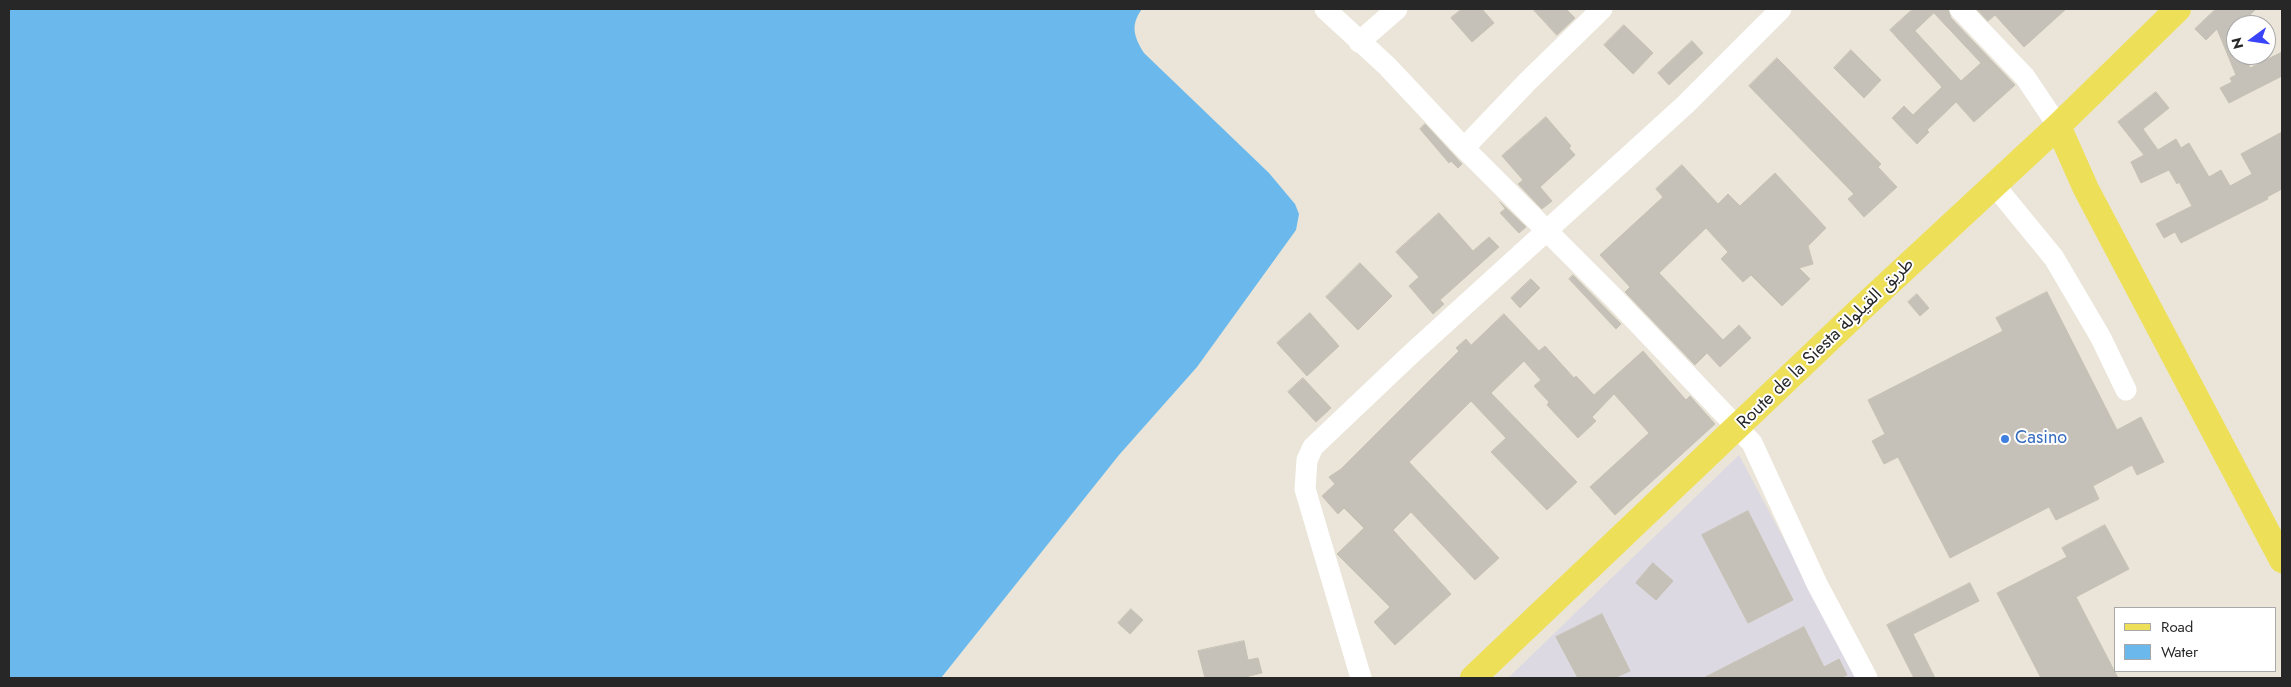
<!DOCTYPE html>
<html>
<head>
<meta charset="utf-8">
<style>
	body { margin:0 }
	#map { position:relative; width:2291px; height:687px; overflow:hidden; background:#eae5d8; font-family:Jost,sans-serif }
	canvas { display:block }
	.frame { position:absolute; inset:0; border:10px solid #272727; pointer-events:none }
	.legend { position:absolute; left:2114px; top:607px; width:162px; height:65px; box-sizing:border-box; background:#fff; border:1px solid #a9a9a9; margin:0; padding:6px 9px; list-style:none; font-size:15px; color:#272727 }
	.legend li { display:flex; align-items:center; gap:10px; height:25px }
	.legend b { width:25px; border:1px solid #a9a9a9 }
	.north { position:absolute; left:2226px; top:15px; width:50px; height:50px; box-sizing:border-box; background:#fff; border:1px solid #a9a9a9; border-radius:50%; rotate:256deg; font-size:14px; font-weight:700; line-height:20px; text-align:center; color:#272727 }
	.north::after { content:''; display:block; margin:auto; width:18px; height:22px; background:#3943f7; clip-path:polygon(50% 0,100% 100%,50% 72%,0 100%) }
</style>
</head>
<body>
<div id="map">
<canvas width="2291" height="687"></canvas>
<div class="frame"></div>
<ul class="legend">
<li><b style="height:6px;background:#eedf59"></b>Road</li>
<li><b style="height:14px;background:#6bb9ec"></b>Water</li>
</ul>
<div class="north">N</div>
</div>
<script>
const c = document.querySelector('canvas').getContext('2d');
c.lineJoin = 'round';
function fillPath(path, color) { c.fillStyle = color; c.fill(path, 'evenodd'); }
function trace(path, color, width, dash) { c.strokeStyle = color; c.lineWidth = width; c.lineCap = dash ? 'butt' : 'round'; c.setLineDash(dash || []); c.stroke(path); }
function write(font, color, halo, rows, align = 'center') {
  c.font = font + ' Jost,"Noto Sans Arabic",sans-serif'; c.lineWidth = 4; c.setLineDash([]); c.textBaseline = 'middle'; c.strokeStyle = halo; c.fillStyle = color; for (const [text, x, y, turn = 0] of rows) {
    c.save(); c.translate(x, y); c.rotate((+turn || 0) * Math.PI / 180); c.textAlign = isNaN(turn) ? turn : align; if (halo) c.strokeText(text, 0, 0); c.fillText(text, 0, 0); c.restore();
  }
}
fillPath(new Path2D(`
	M1739,455L1858,678H1508Z`), '#ddd9e2');
fillPath(new Path2D(`
	M9,9H1142C1130,25 1134,37 1144,53L1269,173L1295,204L1299,214L1296,230L1197,367L1119,455L941,678H9Z`), '#6bb9ec');
const building = new Path2D(`
	M1462,9H1482L1494,23L1472,42L1451,18Z
	M1533,9H1566L1575,18L1557,35Z
	M1913,9H1948L1951,18L2015,85L1974,122L1956,102L1927,130L1929,132L1917,144L1892,118L1904,106L1913,115L1942,87L1890,30ZM1934,13L1981,63L1961,81L1915,31Z
	M1977,9H2066L2024,47L1995,15L1988,21Z
	M2216,9H2256L2240,25H2236V55H2245L2250,68L2282,52V76L2229,103L2220,88L2232,82L2230,78L2236,75L2217,29L2206,40L2195,29Z
	M1624,25L1653,53L1633,74L1604,45Z
	M1692,41L1703,53L1669,85L1658,73Z
	M1851,50L1881,80L1864,98L1834,68Z
	M1777,58L1881,164L1878,167L1897,187L1864,217L1848,199L1854,194L1749,86Z
	M2156,92L2169,108L2143,129L2158,150L2176,139L2181,148L2189,143L2209,177L2221,170L2230,186L2252,174L2241,154L2282,132V189L2267,197L2268,199L2181,243L2175,232L2164,238L2156,224L2192,206L2179,182L2177,184L2169,170L2141,183L2131,162L2144,155L2118,122Z
	M1546,117L1571,146L1569,148L1575,155L1540,187L1552,201L1542,209L1518,184L1523,180L1502,156Z
	M1425,124L1462,164L1458,168L1451,161L1449,163L1420,129Z
	M1682,165L1718,204L1728,194L1740,206L1775,173L1826,228L1808,246L1813,264L1799,268L1810,279L1782,306L1751,275L1743,282L1721,259L1728,252L1706,228L1659,273L1723,340L1739,325L1751,338L1720,367L1707,353L1695,365L1625,292L1630,287L1600,255L1663,197L1656,189Z
	M1500,202L1526,227L1519,233L1500,213L1505,209Z
	M1439,213L1473,251L1489,237L1499,247L1440,300L1444,304L1433,314L1409,286L1419,277L1396,252Z
	M1360,263L1392,296L1358,330L1326,297Z
	M1573,275L1621,324L1616,329L1569,279Z
	M1531,279L1540,288L1520,308L1511,298Z
	M2047,292L2117,430L2141,417L2164,462L2137,475L2132,465L2093,486L2099,499L2056,520L2049,507L1950,558L1898,457L1884,464L1872,441L1885,434L1868,400L2003,331L1996,318Z
	M1917,294L1929,308L1920,316L1908,302Z
	M1310,313L1339,346L1307,376L1277,343Z
	M1504,314L1539,351L1545,346L1574,378L1576,376L1594,395L1643,351L1686,400L1690,396L1715,424L1615,515L1590,487L1649,433L1614,394L1592,417L1596,421L1578,438L1547,405L1549,402L1534,386L1541,380L1524,361L1491,393L1577,482L1547,510L1491,452L1506,438L1471,401L1409,462L1499,558L1475,580L1411,512L1393,530L1451,594L1395,645L1374,622L1390,607L1337,554L1364,528L1344,508L1338,514L1322,496L1335,484L1329,477L1341,469L1459,351L1456,348L1466,339L1471,345Z
	M1303,378L1331,408L1316,422L1288,392Z
	M1748,511L1793,600L1748,623L1702,535Z
	M2105,525L2129,569L2076,597L2118,678H2041L1997,593L2067,557L2062,548Z
	M1653,563L1673,581L1656,600L1636,583Z
	M1970,583L1979,601L1913,634L1935,678H1914L1887,625Z
	M1131,609L1143,620L1130,634L1118,623Z
	M1602,614L1630,671L1614,678H1578L1556,637Z
	M1804,627L1824,667L1839,659L1847,675L1840,678H1704Z
	M1244,641L1248,660L1258,658L1262,673L1241,678H1205L1198,651Z`);
fillPath(building, '#c5c1b8');
trace(building, '#c5c1b3', 1);
trace(new Path2D(`
	M1325,9L1387,66L1464,148L1613,297L1752,443L1817,584L1867,678
	M1960,9L2025,77L2058,126
	M1359,42L1397,9
	M1464,148L1528,81L1602,9
	M1995,186L2054,258L2101,338L2126,390
	M1361,678L1305,489L1307,460L1313,447L1410,355L1686,104L1781,9`), '#fff', 21);
trace(new Path2D(`
	M2058,126L2086,189L2282,560
	M1473,678L1862,308L2058,126L2178,9`), '#eedf59', 26);
for (const [x, y, r, color] of [
	[2005,439,5,"#3f7fe0"]
]) { const dot = new Path2D(); dot.arc(x, y, r, 0, 2 * Math.PI); c.fillStyle = color; c.fill(dot); trace(dot, '#fff', 2); }
write('18px', '#272727', '#fff', [
	["Route de la Siesta طريق القيلولة",1826,344,-44]
]);
write('18px', '#366cbe', '#fff', [
	["Casino",2015,439]
], 'left');
</script>
</body>
</html>
